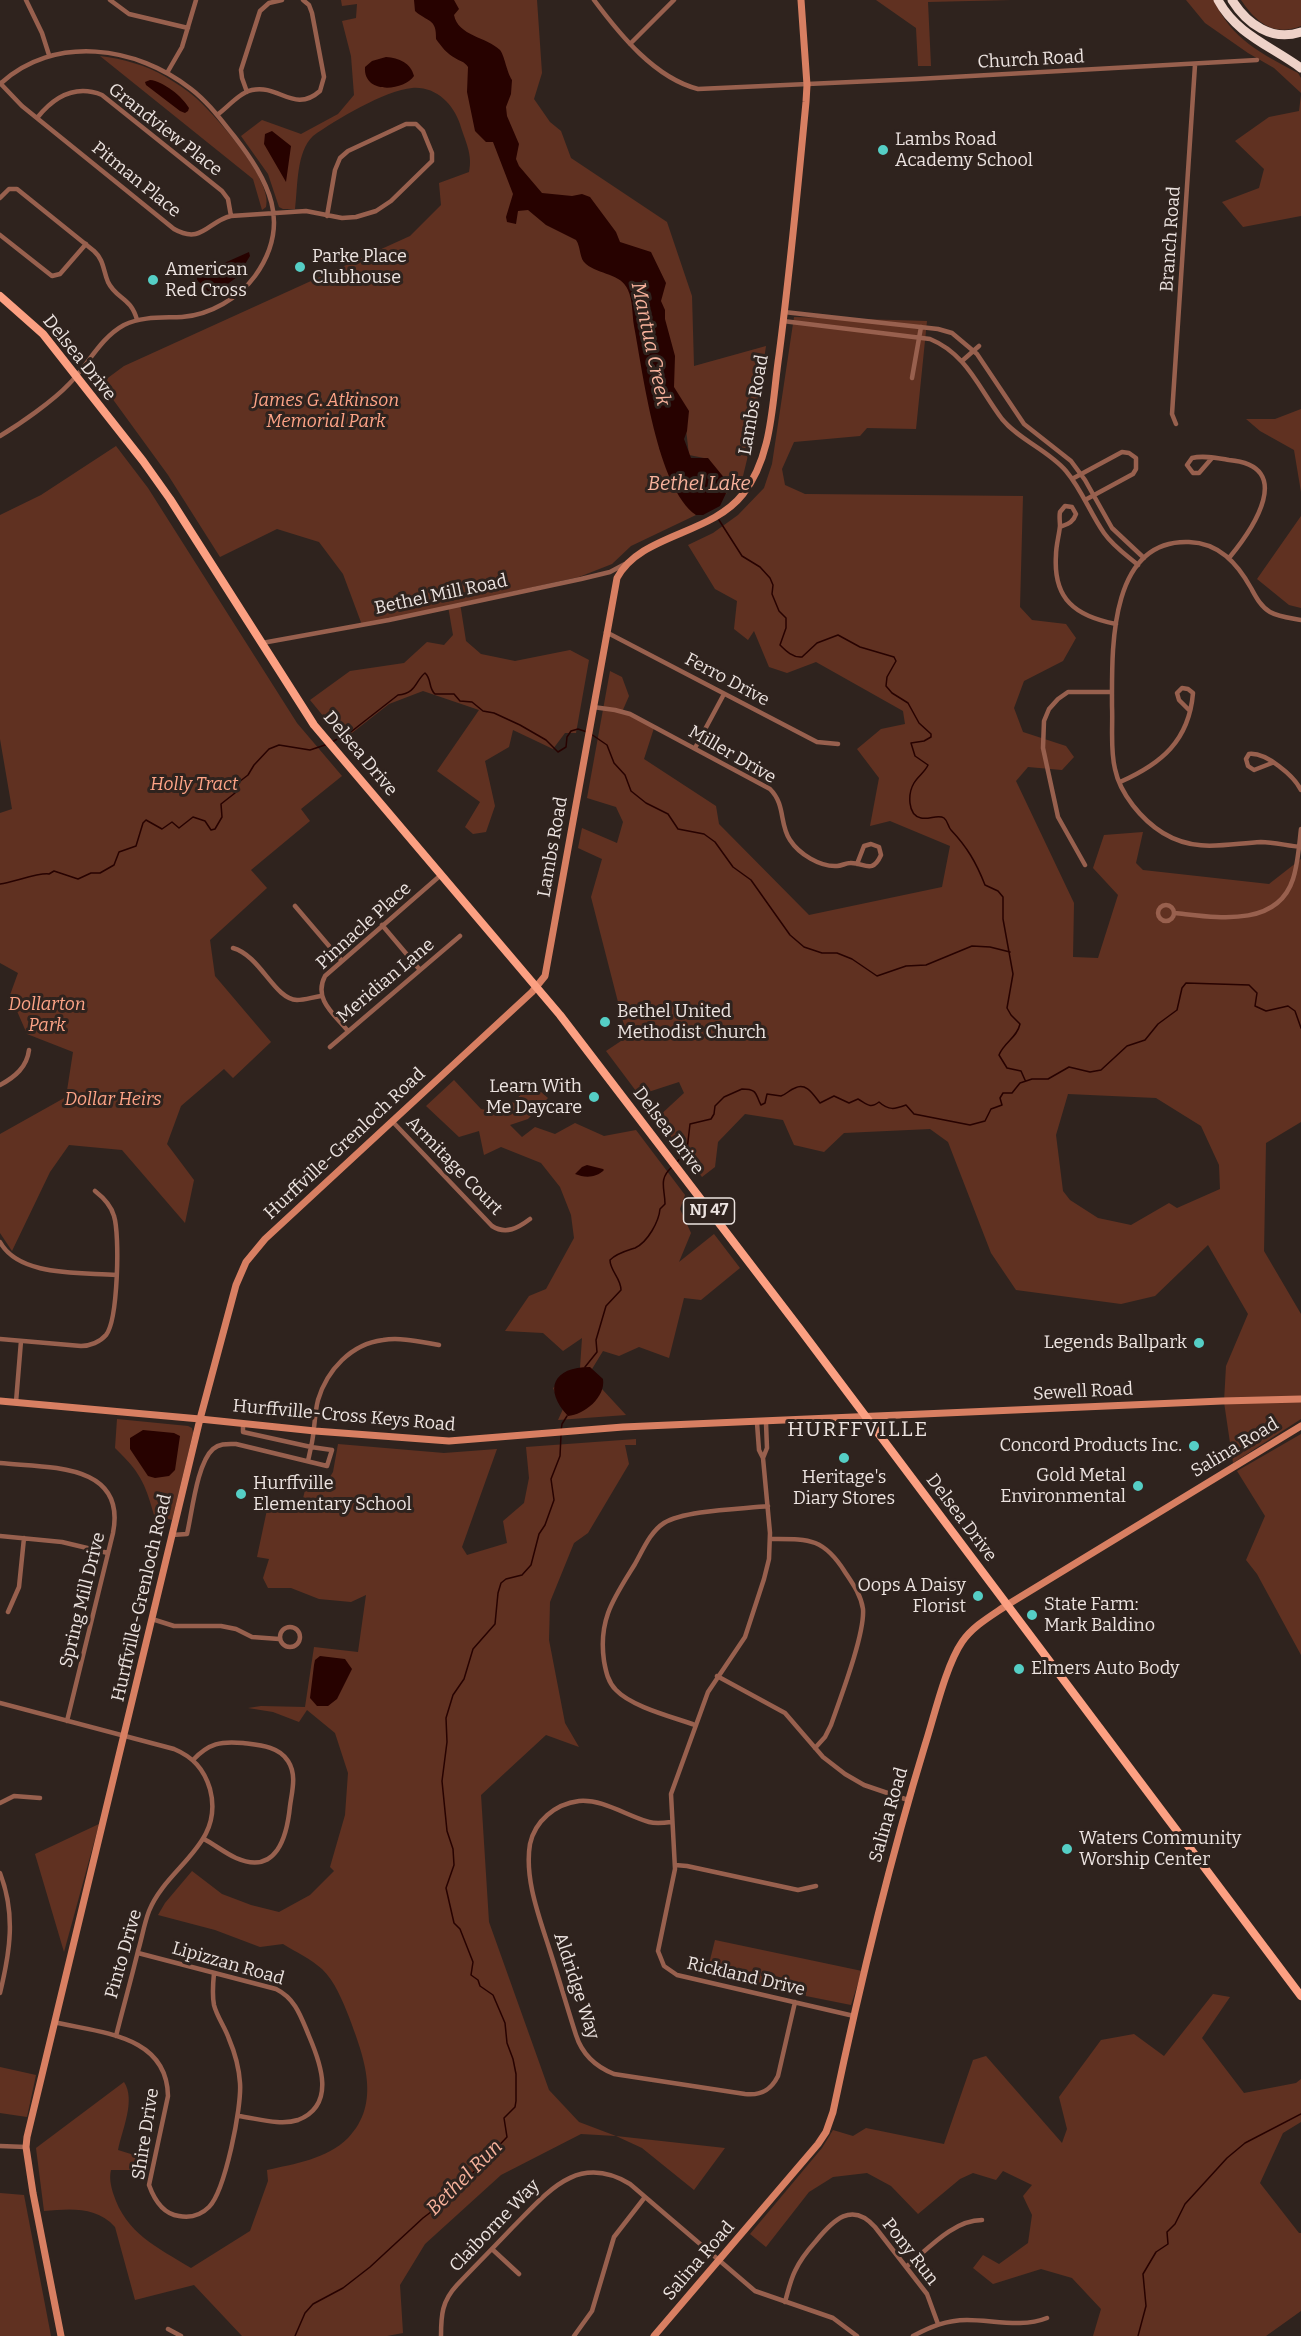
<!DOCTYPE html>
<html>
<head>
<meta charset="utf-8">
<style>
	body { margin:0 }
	canvas { display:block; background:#2f231e }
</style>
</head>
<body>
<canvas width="1301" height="2336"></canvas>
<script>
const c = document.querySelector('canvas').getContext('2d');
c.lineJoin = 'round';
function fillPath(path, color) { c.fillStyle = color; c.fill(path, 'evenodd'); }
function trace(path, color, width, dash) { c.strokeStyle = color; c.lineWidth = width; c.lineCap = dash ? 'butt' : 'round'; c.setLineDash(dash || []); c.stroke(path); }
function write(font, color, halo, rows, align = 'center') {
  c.font = font + ' Bitter,serif'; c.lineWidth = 6; c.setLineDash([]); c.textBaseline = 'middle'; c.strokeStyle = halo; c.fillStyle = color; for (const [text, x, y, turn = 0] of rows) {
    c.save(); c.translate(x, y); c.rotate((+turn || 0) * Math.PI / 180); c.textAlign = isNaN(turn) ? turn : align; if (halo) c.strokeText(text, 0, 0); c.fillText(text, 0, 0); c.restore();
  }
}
fillPath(new Path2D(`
	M341,0H537L542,73L534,99L550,122L561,131L571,158L667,222L692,296L694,366L766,346L752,439L743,476L737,485L723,496L709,459L689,455L683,403L659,448L696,515L631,546L612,564L579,577L460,603L466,641L481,654L515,661L570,650L589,660L576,733H565L553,749L513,730L509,747L485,761L495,806L486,832L473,834L465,827L480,802L437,771L479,710L423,691L389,704L343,740L310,700L350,671L404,663L427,642L444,645L453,635L448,606L362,625L343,574L319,542L277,529L220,557L168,475L101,383L124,366L410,236L441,205L439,183L469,172C473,154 465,141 460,124C453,103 435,86 412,88C386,90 335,120 313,136C296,152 298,186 295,209H283L279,207L268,174L241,136L262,120L301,134L338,114L354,95L351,56L342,21L356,18L357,4L342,6Z
	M876,0H1011L928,2L931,66H918L916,28Z
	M1186,0H1214C1231,39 1262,54 1298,73L1301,78V93L1274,68L1248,53L1205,23Z
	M1241,0H1301V26C1273,37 1256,22 1241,0Z
	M100,56C123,59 146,65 166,77C176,83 187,90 196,98C215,115 274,181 266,207L262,210L253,179Z
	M1301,95V216L1243,227L1222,202L1259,188L1264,169L1235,141L1269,117L1299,111Z
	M794,317L927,321L916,429L867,428L860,436L794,442L782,469L785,485L805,494L1023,496L1020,607L1032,620L1066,624L1076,638L1063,661L1024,681L1014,708L1023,732L1066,746L1074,757L1062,770L1028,767L1016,781L1074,903L1073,957L1098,958L1118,895L1093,868L1104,835L1143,832L1136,863L1143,870L1269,884L1301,859V1122L1266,1143L1264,1251L1301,1314V1419L1233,1463L1224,1402L1226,1366L1248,1314L1208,1245L1155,1296L1121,1304L1016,1290L991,1253L948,1142L930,1129L844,1133L824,1152L794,1145L783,1120L745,1114L718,1142L715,1167L702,1177L657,1118L684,1093L679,1082L639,1095L606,1051L627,1037L591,897L602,859L578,848L582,828L617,843L623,822L616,807L587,798L610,671L622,677L629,696L622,712L654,728L644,759L716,806L719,824L809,915L942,887L950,846L890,821L870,826L879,778L857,749L881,729L905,724L903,711L816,662L787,673L769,667L754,631L748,640L734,629L737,601L715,589L688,545L713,533L738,515L764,488L772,464ZM1068,1094L1156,1098L1201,1126L1219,1165L1220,1189L1177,1208L1169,1203L1131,1225L1098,1218L1070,1200L1063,1191L1056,1135Z
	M1301,409V492L1294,450L1260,431L1246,419H1275Z
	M116,446L148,488L297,723L342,776L301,809L310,821L251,870L267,888L210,940L215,976L271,1042L233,1078L224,1069L181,1106L167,1144L194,1180L185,1223L122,1150L69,1145L50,1172L12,1251L0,1233V1134L66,1097L73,1052L27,1034L10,995L18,973L0,963V813L12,809L0,739V515L41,495Z
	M1301,516V608L1289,605L1257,579Z
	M454,1080L481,1109L501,1113L526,1090L541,1092L548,1098L528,1119L510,1125L522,1137L535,1127L555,1134L575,1123L604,1136L636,1130L685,1195L680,1209L691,1233L679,1262L714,1234L740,1268L701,1300L684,1298L669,1358L639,1347L619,1356L603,1351L592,1369L602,1389L626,1415L558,1420L563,1409L553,1388L580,1368L582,1338L563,1351L543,1333L505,1331L529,1296L546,1289L574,1238L571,1215L560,1187L541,1163L501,1147L484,1155L479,1131L459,1137L426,1106Z
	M117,1419L188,1426L192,1428L193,1433L172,1520L154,1515C145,1482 139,1471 115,1448Z
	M1301,1434V1655L1257,1574L1246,1560L1265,1516L1237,1471Z
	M636,1439V1445H625L629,1464L588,1533L574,1543L550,1602L549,1640L565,1723L579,1747L546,1735L481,1795L489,1922L549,2090L579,2122L616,2136L725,2148L694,2190L642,2148L616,2136L581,2134L501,2175L425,2244L400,2285L403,2333L387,2336H242L194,2285L135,2300L115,2227C96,2206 70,2209 44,2211L36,2148L124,2082C136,2100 122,2130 118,2150L150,2160L148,2170H111C109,2178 111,2186 113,2193C126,2234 157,2247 191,2268L250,2231L268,2181L267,2170C294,2164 327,2159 348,2138C382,2103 364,2057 349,2017C343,2002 335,1981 322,1969C311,1959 296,1952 283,1944L260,1947L215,1930L158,1915L165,1903L192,1871L222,1894L251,1905L279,1912L310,1895L334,1871L330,1867L345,1815L348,1773L335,1733L307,1710L299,1722L273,1712L248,1708L261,1706L305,1707L314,1647L358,1652L366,1595L351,1602L319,1599L291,1588H268L263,1578L269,1559L257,1557L268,1505L300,1511L305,1490L312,1491L309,1490L313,1476L324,1479L322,1490L333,1472L338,1444L444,1453L497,1449L462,1547L467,1555L507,1543L503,1521L524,1503L529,1478L526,1447Z
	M99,1824L64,1952L35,1854Z
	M715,1940L862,1971L851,2005L706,1976Z
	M1213,1994L1230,1997L1202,2038L1244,2093L1296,2083L1301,2079V2122L1283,2133L1260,2183L1299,2233H1301V2311L1266,2336H1093L1101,2309L1072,2278L1041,2269L993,2284L973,2268L983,2255L999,2264L1028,2243L1032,2215L1023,2196L1032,2185L1003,2171L996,2180L973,2173L960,2179L918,2214L891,2186L867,2173L833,2177L809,2192L766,2247L750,2234L822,2148L833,2130L853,2136L866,2128L944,2144L973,2060L986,2056L1062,2143L1067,2129L1059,2097L1101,2040L1134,2034L1164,2056Z
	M0,2067L36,2075L27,2117L0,2113Z
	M0,2193L24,2195L51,2336H0Z`), '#603121');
fillPath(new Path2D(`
	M414,0H454L459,9L454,15C458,36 487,37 500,50C504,54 507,73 512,80L511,94L506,107L507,116L519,144L516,159L519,166L542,193L572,196L582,194L590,197L616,232L620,242L651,252L666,283L661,301L665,310V319L675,356L674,387L689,411L687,431L684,439L691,458H708L726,480L728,489L720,506L703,515H696C657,488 643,373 634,326C632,314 633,301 628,290C621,273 599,275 586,264C579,259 581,247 576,240L546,225L528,210L518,211L516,224L507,222L506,217L513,194L493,142H486L475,131L467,92L468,67C464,61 461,62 455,58C447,54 441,46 436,39C437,18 427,22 415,11Z
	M386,57C399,58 411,63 414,76C404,91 363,95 365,67L372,61Z
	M150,80C163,81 183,97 189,108L188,111L185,113L180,111L146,85L145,82Z
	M272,131L291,146L286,182L264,144L265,134Z
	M249,252L250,256L237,277L217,292L208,291L197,280V277L204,272Z
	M587,1165L603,1169L604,1170C596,1178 585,1178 575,1174L582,1167Z
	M590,1367L603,1379C606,1397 584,1415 568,1416C543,1389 553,1367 590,1367Z
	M143,1430L174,1433L180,1436L175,1470L169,1476L155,1478L148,1476L130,1449V1438Z
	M320,1656L345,1659L352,1669L337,1699L328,1706H317L310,1698L314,1665L315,1660Z`), '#270200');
trace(new Path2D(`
	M719,520L742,556L760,567L770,578L773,585L772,594L779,611L786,618V628L780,645C786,651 793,658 802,657L817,643L838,635L860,647L894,657L896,661L887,677L886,686L892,693L908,703L919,723L931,734V737L924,741L911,743L915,756L928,765C925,772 918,776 914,783C908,793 907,815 921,818C929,820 938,814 944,818C948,821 948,827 951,830C967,847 976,862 985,885L998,891L1003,897V919L1013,974L1007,1008L1011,1015L1020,1024C1017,1038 1004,1042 999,1055L1007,1068L1021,1071L1025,1080
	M591,734L607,745L614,763L625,775L631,791L646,803L668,814L678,829L704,834L715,842L733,867L751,880L790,935L804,947L822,953H837L852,959L877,976L906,966L926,965L972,946L990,947L1010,952
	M332,742L352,731L398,695C417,693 415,681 425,673C432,679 428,688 435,694H454L460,701L472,702L483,711L494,713L520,725L546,740L558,752L566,747L567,737L571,731L578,729L587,732
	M0,884C14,882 40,872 49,874L54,871L78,879L91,873H100L114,865L119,852L136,846L143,823L146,820L162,829L172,822L179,828L193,817L205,821L211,830L215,829L222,817L221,804L235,793L239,782L248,775L254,765L269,749L279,745L310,750L328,744
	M677,1162L687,1150L690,1124L711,1119L714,1114L715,1106L724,1097L742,1089C759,1089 755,1095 761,1105L765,1103L767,1094L781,1096C787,1094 789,1090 795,1088C807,1082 814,1096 820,1103L834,1096L849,1103L858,1099C867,1104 870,1109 879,1102C889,1111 895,1109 906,1105L914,1114L970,1125L985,1121L991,1109L1002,1105L1000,1098L1003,1093H1012L1020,1083L1032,1079H1048L1069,1067L1090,1072L1101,1070L1127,1046L1145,1040L1158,1024L1177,1010L1182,988L1186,983L1249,985L1257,993L1255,1006L1266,1011L1288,1006L1295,1011L1301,1028
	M585,1367L597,1352L596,1340L606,1306L621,1290C621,1278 610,1271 610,1260C617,1253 626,1251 635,1248C648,1242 659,1221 660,1209L665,1204C665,1189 658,1179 672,1167
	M561,1431L562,1424L567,1416
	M295,2336L305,2313L313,2304L343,2288L370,2267L423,2218L449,2198L507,2137L504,2118L515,2107L516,2101V2074L513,2059L507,2043L505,2023L493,1995L480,1986L478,1980L471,1975L473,1962L460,1929L454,1923L446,1888L454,1865L453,1849L447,1831L442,1781L447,1742L446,1718L453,1695L464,1679L473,1649L495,1624L498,1593L501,1583L506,1579L522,1575L531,1565L539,1534L545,1525L554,1500L551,1479L560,1456L561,1435
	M1138,2336L1146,2306L1143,2274L1156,2252L1168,2244L1167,2232L1175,2224L1185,2204L1227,2158L1245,2143L1301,2114`), '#270200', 1.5);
trace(new Path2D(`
	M26,0L42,33L49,55
	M110,0L129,14L188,28
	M594,0C620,35 655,78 698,89L917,79L1257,60
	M630,44L674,0
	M167,73L182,47L196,0
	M0,83L22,106L174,229C202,245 208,221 231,216L306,211L342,218L356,217L376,211L391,201L432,161V153L423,131L416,124H406L348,151L340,158L335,170L327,216
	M0,84C54,34 137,46 191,89C208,102 221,120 234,136C268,180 293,223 255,276C239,298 210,315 182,317C162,318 143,316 124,325C100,338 88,365 69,384C53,401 20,424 0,436
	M247,92L242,78L241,70L260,11L269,3L282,0
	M217,115C228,107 239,93 252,90C279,84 294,114 320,91L324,77L312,13L309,5L303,0
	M37,118C53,98 75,84 102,95L222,191L228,199L231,216
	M0,198L9,189H17L94,251C104,260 103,270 108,282C116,299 131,297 137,320
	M0,235L52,276L60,274L86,244
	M784,312L938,329L952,333L977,354L1024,424L1071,461L1085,480L1112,528L1144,558
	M783,321L930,339C967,354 979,389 1002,419C1019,440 1048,450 1066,471C1082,490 1090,513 1104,533C1113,546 1126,555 1138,565
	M962,361L979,346
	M912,378L921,327
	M1176,424L1172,414L1195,65
	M1212,458L1199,473H1193L1187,465L1192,458C1203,455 1217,458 1229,460C1296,466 1253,529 1229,558
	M1072,479L1122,452L1129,453L1136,458V469L1133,474L1085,500
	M1060,527C1067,524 1073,523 1076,514L1072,507L1065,506L1060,512C1059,517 1060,522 1060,526C1059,536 1056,545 1056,555C1053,599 1075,616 1116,624
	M1301,620C1291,618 1279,617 1270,612C1261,607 1256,597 1251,588C1237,563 1219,543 1189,542C1108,539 1112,651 1112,706C1113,726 1110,749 1115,769C1120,794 1142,820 1163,833C1196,853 1225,844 1261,842C1274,842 1288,846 1301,847
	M606,632L817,742L838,744
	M262,643L389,620L581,579L610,572L625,564
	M593,707L615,710L630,714L770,789C786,805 779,824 790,840C799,854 820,867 837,866C841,866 846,863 850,863C864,862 872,875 881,855L879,847L871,844L864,846L857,864
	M695,748L724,694
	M1272,763L1254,770L1248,766L1246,759L1249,754C1266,752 1294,776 1301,790
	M1120,782C1161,764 1189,741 1193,693L1188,689L1182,688L1177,693L1179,700L1190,711
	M1085,865L1058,817L1043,748L1044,721L1049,709L1058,699L1068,692H1112
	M1158 913a8 8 0 1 1 16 0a8 8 0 1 1-16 0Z
	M295,906L341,960
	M1175,913C1214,917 1277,929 1293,879C1298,864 1299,846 1301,829
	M382,925L420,970
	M233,948C261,956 274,999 297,1000C305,1000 313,997 321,996
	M348,1031C334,1014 313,999 325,976L442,874
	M330,1047L460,936
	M0,1085C15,1077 27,1067 29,1050
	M392,1121L492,1226C506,1235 518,1228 530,1219
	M0,1242C19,1277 81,1272 116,1275
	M0,1339L81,1346C90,1346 100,1342 106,1335C118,1320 120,1235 114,1216C111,1205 104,1198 95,1191
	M16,1402L21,1341
	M243,1423V1432L311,1447L308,1461
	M757,1423L759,1450L763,1458L770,1533L769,1559L764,1579L745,1637L708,1692L671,1794L675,1869L658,1951L664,1966L677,1975L854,2016
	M763,1458L767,1448L766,1423
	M0,1463C47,1468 127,1462 113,1533L67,1721
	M172,1535L187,1534C192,1513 197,1463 213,1449C220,1443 228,1444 236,1444L327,1466L332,1450L311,1447C315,1431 314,1415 318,1400C327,1370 351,1344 383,1340C401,1337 421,1342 439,1345
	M0,1536L62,1542L108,1553
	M770,1539C808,1539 823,1537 845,1572C853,1584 861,1595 863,1609C865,1634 840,1699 831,1725L825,1737L815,1748
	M8,1612L19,1587L24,1538
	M152,1619L174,1626H221L236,1629L252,1637L279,1639
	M280 1637a10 10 0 1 1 20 0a10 10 0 1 1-20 0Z
	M717,1676L785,1713L823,1757L845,1774L864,1785L908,1800
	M0,1703L174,1749C193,1757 204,1769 210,1789C225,1845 167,1866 149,1911C144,1924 142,1938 138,1951C131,1980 123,2008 116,2036
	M695,1725C673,1717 632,1707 616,1690C608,1682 606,1672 604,1661C598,1619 614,1598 635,1564C643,1550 650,1532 664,1523C685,1510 742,1509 768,1506
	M193,1760C209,1743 221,1741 243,1743C259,1745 279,1746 288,1761C297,1775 292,1791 290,1806C287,1836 277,1876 236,1858C225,1853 215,1845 204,1839
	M0,1803L14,1796L40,1798
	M671,1822C664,1823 656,1824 649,1822C625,1815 603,1799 579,1801C555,1804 535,1821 530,1844C524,1879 540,1919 550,1951C559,1979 567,2007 576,2035C582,2054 594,2066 614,2074L745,2094C761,2096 771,2090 778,2076L795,2002
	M675,1865L687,1866L798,1890L816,1886
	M0,1873C16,1914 10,1952 0,1993
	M138,1953L276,1989C296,1999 301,2017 309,2036C321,2064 336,2105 298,2120C280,2126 256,2118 238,2116
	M54,2022C101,2033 167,2035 168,2096L149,2185C154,2199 163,2214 179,2216C190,2218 201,2215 209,2207C225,2191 242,2107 240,2083C239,2068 235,2053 229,2039C225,2027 217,2017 214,2005C212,1995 213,1983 214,1973
	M0,2146L26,2147
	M492,2249L519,2274
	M906,2267C928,2249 953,2220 982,2220
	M785,2302C788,2292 790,2281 795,2271C800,2260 808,2250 816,2241C833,2220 852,2201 875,2227L927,2294L938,2324
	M168,2329L181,2336
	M441,2336C441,2315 442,2301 457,2285C475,2266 494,2247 512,2228C547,2193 577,2152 630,2184L755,2291L833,2318L857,2336
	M574,2336L592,2311L614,2237L645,2197
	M913,2336C930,2327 946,2320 967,2320C993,2320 1022,2328 1047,2318`), '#98604e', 4.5);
trace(new Path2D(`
	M0,1401L200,1419L315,1431L449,1441L623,1427L1222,1401L1301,1399
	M61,2336L33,2193L26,2147L27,2137L200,1419L236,1285L246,1262L265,1239L532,992L545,976L617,578C640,534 711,535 743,494C773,456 772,401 779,355C790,271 798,187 806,102L807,85L801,0
	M654,2336L818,2144L826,2132L833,2112C859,1988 888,1866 925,1745C934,1717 946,1665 962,1642C973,1626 991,1616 1007,1605L1301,1426`), '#d87f62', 7);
trace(new Path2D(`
	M0,296L43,334L143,461L170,499L314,725L560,1015L800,1329L1301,1996`), '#fca082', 8);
trace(new Path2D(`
	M1218,0C1236,34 1271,46 1301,68
	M1232,0C1247,24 1272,42 1301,32`), '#eed2c8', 9);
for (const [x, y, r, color] of [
	[883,150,6,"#55cec5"],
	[300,267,6,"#55cec5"],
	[153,280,6,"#55cec5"],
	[605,1022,6,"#55cec5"],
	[594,1097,6,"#55cec5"],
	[1199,1343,6,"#55cec5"],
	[1194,1446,6,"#55cec5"],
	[844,1458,6,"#55cec5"],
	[1138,1486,6,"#55cec5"],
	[241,1494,6,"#55cec5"],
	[978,1596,6,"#55cec5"],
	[1032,1615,6,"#55cec5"],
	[1019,1669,6,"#55cec5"],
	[1067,1849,6,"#55cec5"]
]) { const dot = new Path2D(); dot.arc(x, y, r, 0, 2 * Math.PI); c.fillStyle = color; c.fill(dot); trace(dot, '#2f231e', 2); }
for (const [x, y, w] of [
	[709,1211,51]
]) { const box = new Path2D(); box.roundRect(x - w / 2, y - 13, w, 26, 4.5); c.fillStyle = '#2f231e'; c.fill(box); trace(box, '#ece3e0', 1.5); }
write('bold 16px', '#ece3e0', null, [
	["NJ 47",709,1211]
]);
write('18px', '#ece3e0', '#2f231e', [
	["Church Road",1031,60,-3],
	["Grandview Place",165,130,38],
	["Pitman Place",136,180,39],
	["Branch Road",1171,239,-86],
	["Delsea Drive",79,358,51],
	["Lambs Road",754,405,-80],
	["Bethel Mill Road",441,595,-12],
	["Ferro Drive",727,680,28],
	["Delsea Drive",360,754,50],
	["Miller Drive",732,755,30],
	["Lambs Road",553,847,-80],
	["Pinnacle Place",364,926,-42],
	["Meridian Lane",386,981,-40],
	["Delsea Drive",668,1131,53],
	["Hurffville-Grenloch Road",345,1144,-43],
	["Armitage Court",454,1166,46],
	["Sewell Road",1083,1392,-3],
	["Hurffville-Cross Keys Road",344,1416,5],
	["Salina Road",1235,1448,-31],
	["Delsea Drive",961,1518,53],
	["Hurffville-Grenloch Road",142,1598,-77],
	["Spring Mill Drive",83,1600,-76],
	["Salina Road",889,1815,-74],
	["Pinto Drive",124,1954,-74],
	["Lipizzan Road",228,1964,16],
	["Rickland Drive",746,1977,13],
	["Aldridge Way",576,1986,72],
	["Shire Drive",146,2134,-81],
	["Claiborne Way",495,2226,-46],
	["Pony Run",910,2252,52],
	["Salina Road",699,2261,-49]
]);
write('18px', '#ece3e0', '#2f231e', [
	["Lambs Road",895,140],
	["Academy School",895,161],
	["Parke Place",312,257],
	["Clubhouse",312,278],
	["American",165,270],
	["Red Cross",165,291],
	["Bethel United",617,1012],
	["Methodist Church",617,1033],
	["Learn With",582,1087,"right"],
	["Me Daycare",582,1108,"right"],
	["Legends Ballpark",1187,1343,"right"],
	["Concord Products Inc.",1182,1446,"right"],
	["Gold Metal",1126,1476,"right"],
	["Environmental",1126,1497,"right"],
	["Heritage's",844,1478,"center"],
	["Diary Stores",844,1499,"center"],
	["Hurffville",253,1484],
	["Elementary School",253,1505],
	["Oops A Daisy",966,1586,"right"],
	["Florist",966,1607,"right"],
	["State Farm:",1044,1605],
	["Mark Baldino",1044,1626],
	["Elmers Auto Body",1031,1669],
	["Waters Community",1079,1839],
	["Worship Center",1079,1860]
], 'left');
write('italic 18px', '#fea487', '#2f231e', [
	["James G. Atkinson",326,401],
	["Memorial Park",326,422],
	["Holly Tract",194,785],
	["Dollarton",47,1005],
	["Park",47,1026],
	["Dollar Heirs",113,1100]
]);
write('italic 20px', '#f7b29c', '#2f231e', [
	["Mantua Creek",650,344,78],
	["Bethel Lake",699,484],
	["Bethel Run",465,2178,-45]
]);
c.letterSpacing = '1.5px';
write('21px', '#ece3e0', '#2f231e', [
	["HURFFVILLE",858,1430]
]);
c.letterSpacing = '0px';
</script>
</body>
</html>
